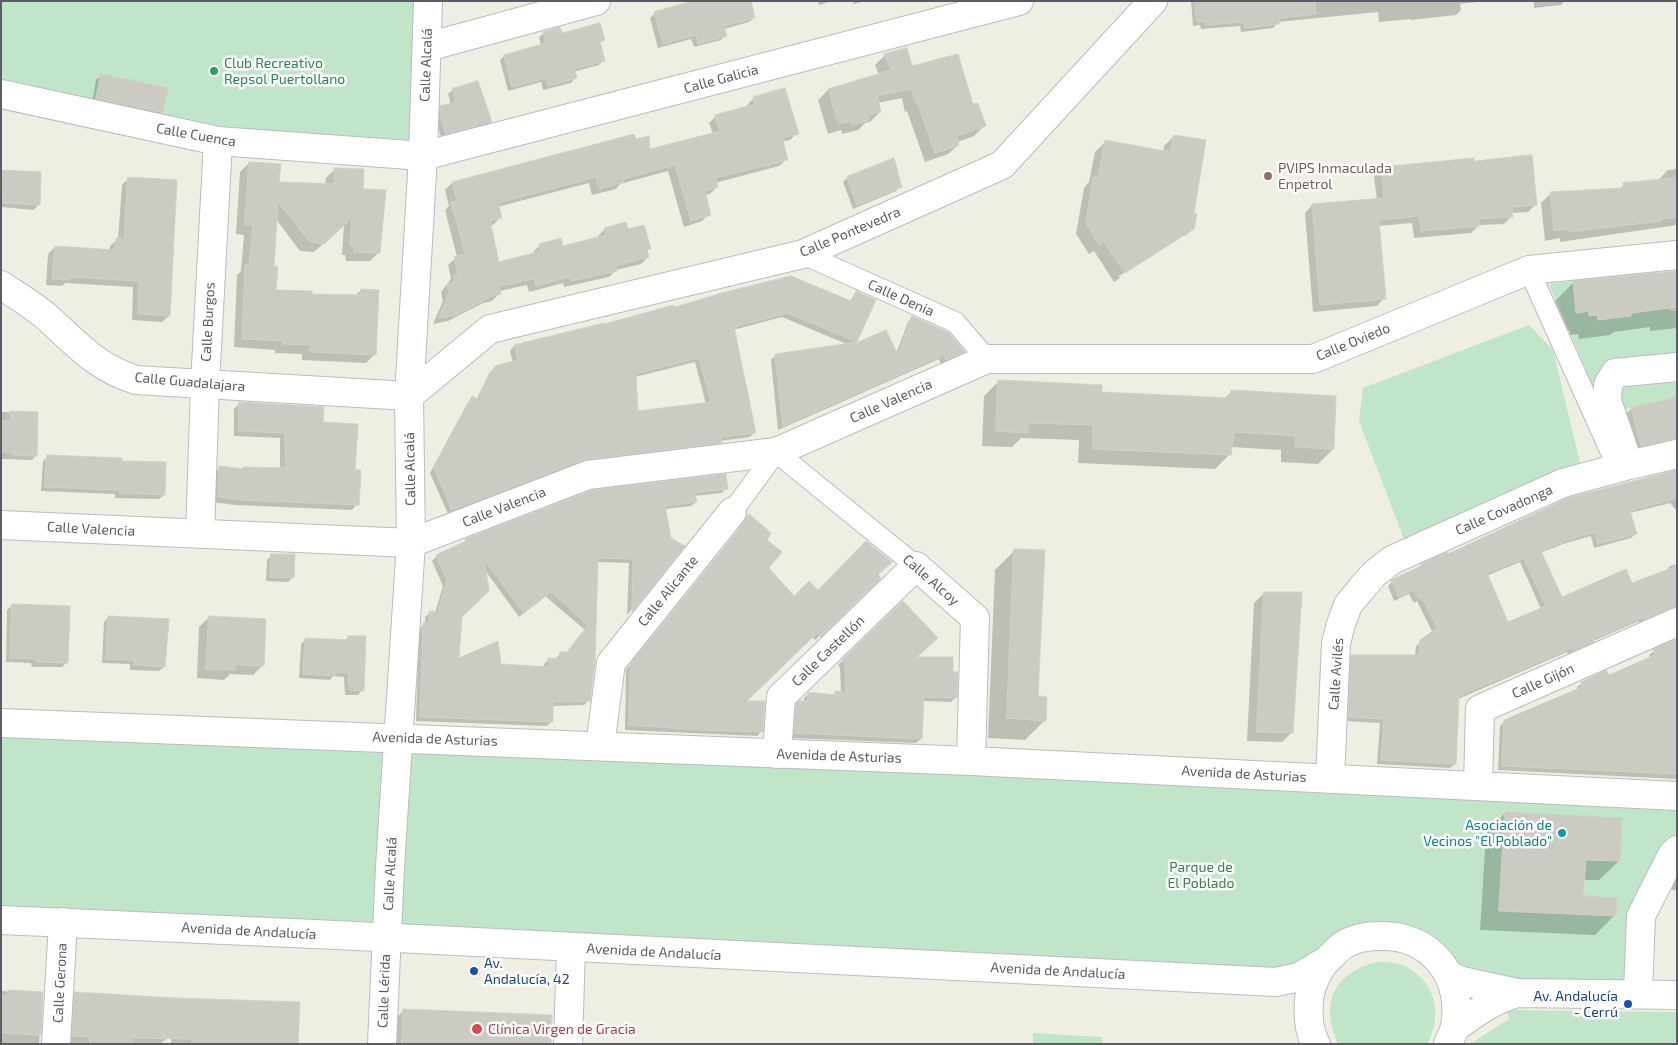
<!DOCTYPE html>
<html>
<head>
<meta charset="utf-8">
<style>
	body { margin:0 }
	#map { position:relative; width:1678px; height:1045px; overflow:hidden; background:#eeeee3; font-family:"Exo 2",sans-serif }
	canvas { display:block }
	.frame { position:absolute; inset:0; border:2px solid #5b5d64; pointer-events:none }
</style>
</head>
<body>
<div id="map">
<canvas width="1678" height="1045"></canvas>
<div class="frame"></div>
</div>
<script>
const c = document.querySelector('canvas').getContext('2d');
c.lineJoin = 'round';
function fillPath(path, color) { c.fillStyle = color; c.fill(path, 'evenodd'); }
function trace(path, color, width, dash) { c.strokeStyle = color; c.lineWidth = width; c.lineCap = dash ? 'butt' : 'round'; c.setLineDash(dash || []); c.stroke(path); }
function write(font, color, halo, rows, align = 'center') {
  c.font = font + ' "Exo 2",sans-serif'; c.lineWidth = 5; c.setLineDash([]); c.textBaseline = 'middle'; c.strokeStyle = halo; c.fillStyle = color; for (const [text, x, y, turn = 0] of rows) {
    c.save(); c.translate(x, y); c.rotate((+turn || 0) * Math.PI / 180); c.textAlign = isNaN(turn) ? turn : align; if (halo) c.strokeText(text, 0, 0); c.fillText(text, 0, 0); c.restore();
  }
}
fillPath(new Path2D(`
	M1,1H428L423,156L218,141L1,94Z
	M1573,281L1576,313L1589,311L1597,315L1598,320L1631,316V313L1669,308L1670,311H1677V397L1605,414L1549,284Z
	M1529,325L1553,350L1580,463L1404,539L1359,421L1363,388Z
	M1,723L1677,796V850L1641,916L1638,993H1517L1394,935L1299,977L1,920Z
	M1376,962C1388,962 1400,962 1410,969C1437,985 1442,1018 1427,1044H1338C1320,1003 1333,974 1376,962Z
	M1507,1010L1677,1012V1044H1470L1509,1019Z
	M1033,1033L1102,1037V1044H1033Z`), '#c0e5c9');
fillPath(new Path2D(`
	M691,1H750L754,18L749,22L724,29L726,35L721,40L694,47L691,39L658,48L650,18L655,13L692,3Z
	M818,1H832L819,5Z
	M853,1H866L854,4Z
	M1191,1H1487L1460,4L1461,10L1456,15L1411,20V19L1379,22L1378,12L1278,22L1273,28L1241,32L1240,26L1201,29L1200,25L1193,26Z
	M1534,1H1564L1561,5L1534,8Z
	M544,33L603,40L599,44L603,60L599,65L573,72L575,78L571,83L543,90L541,82L508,91L500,60L504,56L541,46L539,37Z
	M885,55L911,67L972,106L984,126L974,136L957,142L958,145L948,154L925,162L907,111L905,112L902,98L877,103L880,112L870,122L865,123L858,130L842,134L841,130L828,134L818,100L828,90L879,75L875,65Z
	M101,76L162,112L157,117L92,103L96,80Z
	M453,90L490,122L486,126L441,138L436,119V112L441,107L451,105L448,94Z
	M754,98L797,133L790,140L781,142L786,160L779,166L715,183L717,187L710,194L705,195L709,214L702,221L684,227L668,171L620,184L616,189L592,195L589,183L497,207L500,218L493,225L489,226L498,263L534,254L533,252L540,245L562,247L599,238L598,236L605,229L627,230L649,248L646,251L648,257L641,264L616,270L609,277L564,287L563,283L529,292L527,285L499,291V294L492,301L483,303L448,321L433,324L443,301L441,292L451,279L448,265L457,257L445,210L449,206L445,190L452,183L633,135L635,141L649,151L713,134L709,123L716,116L747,107V105Z
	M1174,136L1192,214L1193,229L1185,236V233L1119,276L1120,278L1185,236L1114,282L1094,251L1089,254L1076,234L1084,188L1089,182L1095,152L1105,142L1163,152L1164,146Z
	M1473,162L1536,204L1528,212L1512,213V216L1504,224L1479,225L1471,233L1414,238L1412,223L1378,226L1384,298L1377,306L1313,312L1305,213L1312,205L1377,200L1374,176L1382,168Z
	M249,163L278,184L325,185L326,178L335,169L362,191L379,252L370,261H346L345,255H342L344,225L314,252L300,251L276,219L273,268L275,292L311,295L355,296L361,290L375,354L366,363L302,360V354L275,353V350L234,347L237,275L241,271L244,235L236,234L240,172Z
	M1677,169V225L1560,242V238L1545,241L1541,203L1551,193L1619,189L1624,185L1658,180L1668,170Z
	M1,172L40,174L38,205L34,210L1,207Z
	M129,178L169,316L162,322L132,320L133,287L65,283L62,286L46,285L48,254L55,247L109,251L110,246L118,239L122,185Z
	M847,178L901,186L896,191L853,209L843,182Z
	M1677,272V328L1650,331V327L1614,332L1610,335L1579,339L1578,334L1570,335V331L1557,332L1554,302L1573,283Z
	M856,292V341L853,344L896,354L908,322L913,317L963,352L959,356L941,364L939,359L778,430L771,360L776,355L849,345L782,317L733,330L755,432L750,437L720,441L716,447L577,465L448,514L430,473L468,402L472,398L476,400L490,372L495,367L513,363L510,351L514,346L603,324V325L674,309L849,302ZM695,362L706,404L637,412L635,377Z
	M999,381L1100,393L1224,399L1231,392L1333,449L1318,464L1281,462V450L1231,447L1230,454L1215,469L1078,463L1079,440L1021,438L1012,447L982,446L984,396Z
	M1677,399V450L1621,465L1611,429L1631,409Z
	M240,403L322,423L353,471L357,504L352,510L235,505L212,502L214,473L220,467L241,470L243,468L280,469V438L234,436V409Z
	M1,412L37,413L36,455L32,460L1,459Z
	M47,457L121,462L164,495L159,499L115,498V494L41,491L43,461Z
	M1677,471V511L1670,503L1630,513L1635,534L1631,538L1594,548L1591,536L1566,543L1540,553L1562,599L1632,585L1666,571L1670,566L1677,564V606L1639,623V621L1593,641L1588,646L1568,655L1567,652L1458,699L1455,764L1450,768L1377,764L1380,723L1344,721L1347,661L1352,656H1415L1416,646L1433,633L1417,601L1414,603L1409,594L1394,601L1388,586L1394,580L1418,569L1422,565ZM1520,562L1541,609L1507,623L1486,576Z
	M726,488L722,493L694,496L696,502L691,506L665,509L670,539L683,547L627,615L629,563L597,562L589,700L584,705L552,706L551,722L547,726L416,721L419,629L425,624V617L430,613H435L443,586L432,561L437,556L462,544L466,540L592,492ZM485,570L519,617L545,596L585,630L567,653H560L555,660L549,659L544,664V668L500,666L458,660L456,620Z
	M749,516L765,541L768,568L794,597L880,578L815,640L812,637L744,703L762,731L757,736L625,730L626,670Z
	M1015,550L1037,697L1045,720L1025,740L988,738L995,570Z
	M272,555L293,577L288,582L266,581L267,560Z
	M1264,593L1292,732L1282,742L1247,741L1254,603Z
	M903,602L915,658L951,673L956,697L951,702L922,701L921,739L916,743L790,738L792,710L799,703H804V698L809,693L832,696L836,692L841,693L840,668L838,665Z
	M12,605L67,662L62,667H32L31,663L6,662L7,610Z
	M109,617L164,667L159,671L130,670V664L102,663L104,622Z
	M209,617L263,665L253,675L230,674L224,680L197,678L199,627Z
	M348,637L362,690L358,695H345L344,677L333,676L330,680L299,678L301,644L306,639L344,641Z
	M1654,651L1677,694V779L1498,770L1500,726L1505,721L1578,690L1577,687L1582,683L1608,677L1650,658L1649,655Z
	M1505,813L1619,861L1599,880H1583L1582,898L1615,915L1595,935L1480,930L1486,833Z
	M1677,876V891L1670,889Z
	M1,991L42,993L39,1044H1Z
	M75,993L297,1044H171V1035L160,1044H68L70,998Z
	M404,1010L550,1044H393L394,1020Z`), '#0003');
const building = new Path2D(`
	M693,1H751L755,18L724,26L727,36L698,44L696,35L663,44L654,12Z
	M1195,1H1315L1316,14L1279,18V24L1245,28L1244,22L1205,25V21L1197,22Z
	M600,23L605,40L600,42L605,61L574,69L577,78L548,86L546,78L512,87L504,55L546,43L543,32L560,27L562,33Z
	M907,48L912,66L958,54L973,104L978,103L986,126L956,136L959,145L935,153L917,102H915L912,89L877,96L881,112L868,115L870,120L852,125L851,121L838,124L828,89L891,70L884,54Z
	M101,74L168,88L163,113L96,99Z
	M478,81L492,122L446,134L440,114V106L456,102L452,89Z
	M785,88L799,134L782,138L788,160L715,178L718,187L705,191L711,215L691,221L675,165L623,179L624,182L599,189L596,177L498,203L502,218L490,221L499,262L541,251L539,244L561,238L563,246L606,235L604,228L626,222L628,229L644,225L651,249L647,250L649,257L615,266L617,271L571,281L570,277L536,286L534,279L499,286L501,294L492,296L456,315L439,318L449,293L447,284L455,282L454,275L458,274L454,257L465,254L451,202L457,201L452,182L634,134L636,139L649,136L650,149L720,131L715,115L755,104L753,97Z
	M1174,135L1206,140L1194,213L1197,214L1194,229L1125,273L1104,242L1099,245L1086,223L1093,177H1098L1105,140L1170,152Z
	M1532,155L1537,205L1512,207L1513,217L1479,219L1480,226L1421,231L1419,216L1379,220L1386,299L1320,305L1312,204L1384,198L1381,167L1474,158V161Z
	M894,158L902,187L857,205L847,177Z
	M249,162L281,164L279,182L334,184V168L364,169L363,189L386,190L380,253L354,252V246H350L352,218L324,244L310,242L278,202L274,266L278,267L276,290L312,291V294L361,295V289L379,290L376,355L310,352V345L283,344L284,341L242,339L245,265H249L253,226L245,225Z
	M1,170L41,172L40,205L3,203V197H1Z
	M128,177L177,180L170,316L138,314L139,281L70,277V280L52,279L55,246L115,250L116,238H124Z
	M1677,178V217L1660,219V221L1570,232L1569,229L1554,231L1550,192L1623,188V183Z
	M1677,271V307L1631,313V316L1598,320L1597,315L1589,316V311L1576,313L1573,281Z
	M791,276L851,301L856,291L876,300L857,342L787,313L734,327L756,433L721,437L722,443L583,460L452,510L434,468L472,396L477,399L495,366L518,360L514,345L604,323V324L674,305L675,307L722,293ZM699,358L711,402L638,411L636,374Z
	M912,316L948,332L965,352L946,360L944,355L783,426L775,354L858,342L886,330L898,355Z
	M998,380L1102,385V392L1229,398L1231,390L1336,396L1334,449L1295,447L1296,436L1234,432L1231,455L1093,449V425L1028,423V433L996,431Z
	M1677,397V439L1641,446L1631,408Z
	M239,402L324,407L323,422L358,424L355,470H361L359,505L241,500L218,497L219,466L243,469V467L286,468L285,433L239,431Z
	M10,411L38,412L37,456L12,455L13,452H1V421H10Z
	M47,455L122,458V461L166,462L165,495L119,493V490L45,487Z
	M1677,470V498L1630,511L1637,534L1598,544L1595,532L1571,539L1541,551L1562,597L1626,569L1632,583L1677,566V607L1671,608L1644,620L1643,617L1593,639L1594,642L1573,651L1572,648L1459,696L1456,764L1381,760L1384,719L1348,717L1351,655H1419L1420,640L1437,628L1422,598L1419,599L1414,590L1399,597L1391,580L1421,566V564L1447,552L1448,554L1568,498ZM1524,559L1546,606L1508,622L1487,573Z
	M726,474L728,489L694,493L697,502L665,506L671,538L685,546L632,612L633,559L598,558L595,662L590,701L553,702V722L420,717L423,623L429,622V611L438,612L447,581L436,555L466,541L465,539L592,490ZM484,559L524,613L551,592L588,625L567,652H560L559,659L548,658V667L501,664L498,641L459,658L462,617L489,591Z
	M749,514L771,533L767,540L782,552L769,568L794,596L809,581L818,590L866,541L892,562L878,575L881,578L821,637L817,633L747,701H765L763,732L700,730L629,725L630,664L736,533Z
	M1014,549L1045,550L1038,696L1047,697L1046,721L1007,718Z
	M271,554H295L294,578L270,577Z
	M1264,592H1302L1293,733L1257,732Z
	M903,601L938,638L917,657H953V672H958L957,698L924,697L922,739L794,733L796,704L799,701H808V692L835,695V691L846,692L845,663L842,660Z
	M12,604L70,606L68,663L36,662V659L10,658Z
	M108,616L169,619L165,667L134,665V660L106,659Z
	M209,616L266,619L264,666L236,665L235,670L206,669Z
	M348,636H366L364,691L349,690L348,673L336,672V676L303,674L305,638L348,640Z
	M1677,639V774L1502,766L1504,720L1582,687L1581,682L1606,670L1609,675L1655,655L1653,649Z
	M1505,812L1622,818L1620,861L1586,860L1583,896L1617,898L1616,916L1499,911Z
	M8,990L43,992L41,1035L1,1033V996H8Z
	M75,992L174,998L300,1002L298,1044H192V1039L130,1038L135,1044H90L89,1037L72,1036Z
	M403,1009L552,1015L551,1044H402Z`);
fillPath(building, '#cbcac3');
trace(building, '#d2d1c2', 1);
const pedestrian = new Path2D(`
	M803,254L955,322L987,359
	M1529,270L1617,466
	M732,512L776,452L916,566`);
const minor = new Path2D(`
	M427,47L596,1
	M1,94L218,141L423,156L1019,1
	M1,285C17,296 35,306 49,319C79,346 96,367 136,380L409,396L490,329L803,254L1002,165L1153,1
	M1629,465L1607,401L1608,385L1615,373L1677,367
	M1,525L411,543L588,475L776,452L987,359H1313L1529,270L1677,255
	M200,534L205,385L218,141
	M1,723L971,761L1677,796
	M600,746L611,663L732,512
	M777,754L781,697L916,566L975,618L971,761
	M1330,779L1336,643L1341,624L1348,605L1361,589L1374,574L1392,560L1563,483L1629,465L1677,454
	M1478,786L1480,709L1677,622
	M1638,993L1641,916L1672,855L1677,850
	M56,1044L63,922
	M382,1044L390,866L411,543L409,396L423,156L428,1
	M568,1044L571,948`);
const tertiary = new Path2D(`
	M1,920L336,935L1276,982L1299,977L1324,962
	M1450,976L1462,981L1517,993L1677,995
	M1455,1028C1476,1012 1492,1001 1517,993
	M1316,1044C1308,1031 1308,1013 1309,999C1311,984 1319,967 1331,956C1335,953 1338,949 1342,946C1352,939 1367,936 1379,936C1430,934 1464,976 1455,1026C1454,1032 1450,1038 1448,1044`);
trace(pedestrian, '#bbbcc2', 22);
trace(minor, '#bbbcc2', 30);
trace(tertiary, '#bbbcc2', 30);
trace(pedestrian, '#fff', 20);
trace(minor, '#fff', 28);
trace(tertiary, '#fff', 28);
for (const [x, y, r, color] of [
	[214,71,5,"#2e9e5b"],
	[1268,176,5,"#8d6e63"],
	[1562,833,5,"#0f9aa8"],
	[474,971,5,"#1a4fb4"],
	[1628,1004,5,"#1a4fb4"],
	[477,1029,6,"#e0444e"]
]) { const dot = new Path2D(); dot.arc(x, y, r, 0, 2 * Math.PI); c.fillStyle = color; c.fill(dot); trace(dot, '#fff', 2); }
write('14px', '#27864d', '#fff', [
	["Club Recreativo",224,63],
	["Repsol Puertollano",224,79]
], 'left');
write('14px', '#5b5d64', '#fff', [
	["Calle Alcalá",426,65,-88],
	["Calle Galicia",721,79,-15],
	["Calle Cuenca",196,135,10],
	["Calle Pontevedra",850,232,-23],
	["Calle Denia",901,298,24],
	["Calle Burgos",208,322,-87],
	["Calle Oviedo",1353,342,-22],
	["Calle Guadalajara",190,382,5],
	["Calle Valencia",891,401,-24],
	["Calle Alcalá",410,469,-91],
	["Calle Valencia",504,507,-21],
	["Calle Covadonga",1504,510,-24],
	["Calle Valencia",91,529,3],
	["Calle Alcoy",931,580,41],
	["Calle Alicante",668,591,-51],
	["Calle Castellón",828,651,-44],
	["Calle Avilés",1336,674,-86],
	["Calle Gijón",1543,681,-24],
	["Avenida de Asturias",435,739,2],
	["Avenida de Asturias",839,756,2],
	["Avenida de Asturias",1244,774,3],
	["Calle Alcalá",390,874,-87],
	["Avenida de Andalucía",249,931,3],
	["Avenida de Andalucía",654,952,3],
	["Avenida de Andalucía",1058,971,3],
	["Calle Gerona",60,983,-87],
	["Calle Lérida",384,991,-88]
]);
write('14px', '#785e54', '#fff', [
	["PVIPS Inmaculada",1278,168],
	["Enpetrol",1278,184]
], 'left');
write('14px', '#0d838f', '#fff', [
	["Asociación de",1552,825],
	["Vecinos \"El Poblado\"",1552,841]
], 'right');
write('14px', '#36814b', '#fff', [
	["Parque de",1201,867],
	["El Poblado",1201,883]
]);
write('14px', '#164399', '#fff', [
	["Av.",484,963],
	["Andalucía, 42",484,979],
	["Av. Andalucía",1618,996,"right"],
	["- Cerrú",1618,1012,"right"]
], 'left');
write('14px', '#be3a42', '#fff', [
	["Clínica Virgen de Gracia",488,1029]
], 'left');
</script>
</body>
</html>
